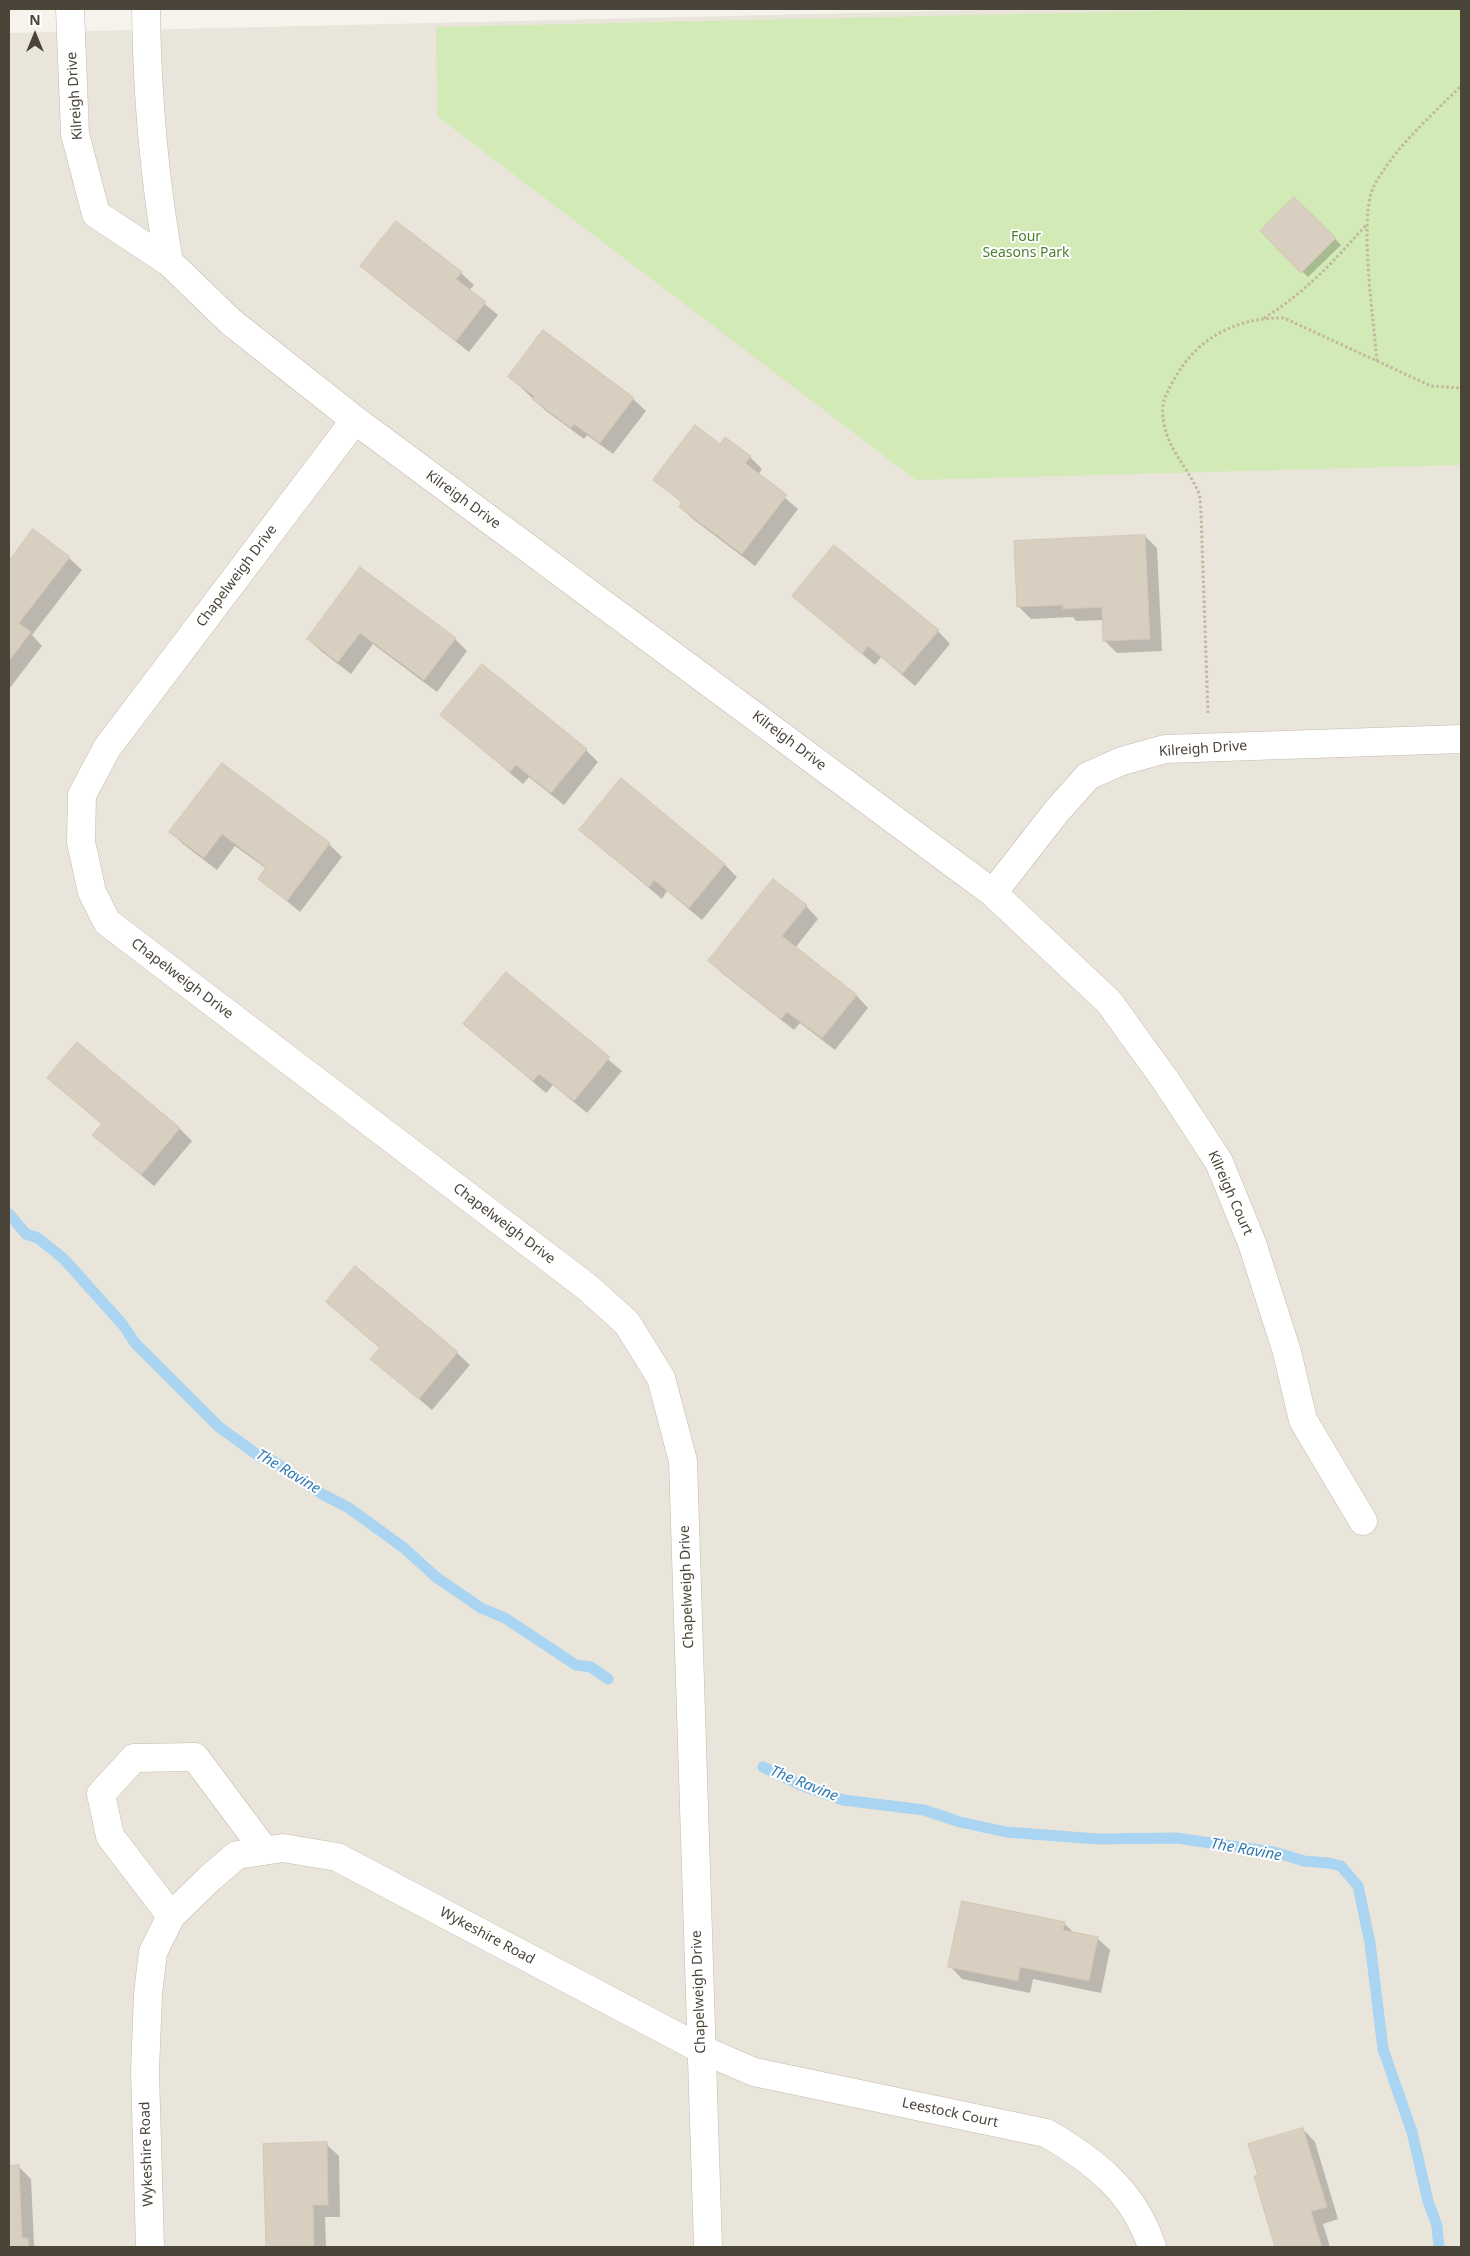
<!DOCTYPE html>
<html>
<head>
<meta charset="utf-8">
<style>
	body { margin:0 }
	#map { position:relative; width:1470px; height:2256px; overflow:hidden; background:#f6f3ec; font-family:"Noto Sans",sans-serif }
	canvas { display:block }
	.frame { position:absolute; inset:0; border:10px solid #4b4439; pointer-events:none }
	.north { position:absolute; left:10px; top:10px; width:50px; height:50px; -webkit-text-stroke:4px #fff; paint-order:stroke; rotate:0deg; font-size:14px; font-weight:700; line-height:20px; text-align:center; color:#4b4439 }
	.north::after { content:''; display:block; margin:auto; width:18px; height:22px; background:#4b4439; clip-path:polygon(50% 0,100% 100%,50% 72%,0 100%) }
</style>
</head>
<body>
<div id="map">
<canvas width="1470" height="2256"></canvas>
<div class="frame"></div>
<div class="north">N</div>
</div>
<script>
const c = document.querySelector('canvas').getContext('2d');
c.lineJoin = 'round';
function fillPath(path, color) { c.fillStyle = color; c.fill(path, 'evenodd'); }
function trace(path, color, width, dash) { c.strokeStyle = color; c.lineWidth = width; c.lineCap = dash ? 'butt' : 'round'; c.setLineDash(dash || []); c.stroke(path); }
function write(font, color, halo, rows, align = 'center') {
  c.font = font + ' "Noto Sans",sans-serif'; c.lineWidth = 4; c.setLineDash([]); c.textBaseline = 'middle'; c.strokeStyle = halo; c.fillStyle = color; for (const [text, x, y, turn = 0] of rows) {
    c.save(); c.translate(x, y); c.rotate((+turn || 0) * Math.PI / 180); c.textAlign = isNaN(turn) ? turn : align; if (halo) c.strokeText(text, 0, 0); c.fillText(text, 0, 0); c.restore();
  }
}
fillPath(new Path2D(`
	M1022,9H1461V2247H9V33Z`), '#eae5da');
fillPath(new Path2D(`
	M1246,9H1461V465L916,480L437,116L436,27Z`), '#d2eab5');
fillPath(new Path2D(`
	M1294,198L1341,245L1308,277L1261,231Z
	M397,223L461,273L474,285L469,291L498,315L469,352L375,278L362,266Z
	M510,377L633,399L646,411L613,454L587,435L584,439L546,411Z
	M720,446L750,457L762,469L758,475L798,509L755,566L693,519L680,507L683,504L655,479Z
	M33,530L69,558L82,570L32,635L42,646L9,689V563Z
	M1145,536L1157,548L1162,651L1117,653L1105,641L1104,620L1076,621L1073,617L1031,619L1018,606Z
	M360,569L455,639L467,651L437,692L373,644L351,674L321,651L308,639Z
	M794,596L938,631L950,644L915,686L881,657L875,665Z
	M442,715L586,750L598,762L564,805L529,777L523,784Z
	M222,764L329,844L342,857L300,912L259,878L267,869L235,846L217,870L183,844L171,832Z
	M580,830L724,864L737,877L702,920L667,891L662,899Z
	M806,906L818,919L795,948L856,995L868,1008L835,1050L800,1023L794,1030L722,973L710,961Z
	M506,974L622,1071L587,1113L553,1085L546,1093L465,1024Z
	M49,1078L179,1128L192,1141L154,1186L94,1135L103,1125Z
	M327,1302L457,1353L470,1365L432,1410L372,1359L381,1349Z
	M1064,1923L1074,1933L1097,1938L1110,1950L1101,1993L1033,1979L1030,1993L962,1979L950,1966Z
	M1303,2129L1315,2142L1338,2219L1323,2224L1330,2247H1276L1255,2177L1259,2175Z
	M326,2144L339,2156L340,2217H325L326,2247H267L265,2145Z
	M9,2167H19L31,2179L34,2245L36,2247H9Z`), '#0003');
trace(new Path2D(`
	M9,1214L26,1234L38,1238L64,1259L123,1325L135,1343L219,1427L259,1456L273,1461L322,1494L349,1508L404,1548L436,1577L481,1608L505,1618L576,1665L591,1667L608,1679
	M763,1767L801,1785L843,1800L924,1810L960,1822L1006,1832L1097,1839L1176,1838L1274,1852L1304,1861L1328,1863L1341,1866L1358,1886L1370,1943L1383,2049L1412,2132L1428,2201L1437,2226L1439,2247`), '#a9d4f2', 11);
const building = new Path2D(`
	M1294,197L1336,238L1301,273L1260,231Z
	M396,221L462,272L456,279L486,302L456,341L360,266Z
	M543,330L634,398L600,443L574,424L571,428L532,399L534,396L508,377Z
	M695,425L720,444L725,437L751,456L745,463L787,495L742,554L679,507L682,502L653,480Z
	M33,529L70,557L19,623L31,632L9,661V561Z
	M1145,535L1150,639L1103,641L1102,607L1063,609V605L1017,607L1014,541Z
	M834,545L939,630L902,674L868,646L862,654L792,596Z
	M360,567L456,638L424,680L360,633L338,662L307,639Z
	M482,664L587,749L551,793L516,765L510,772L440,715Z
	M222,763L330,843L287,901L258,879L266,867L222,834L204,858L169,832Z
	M621,778L725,864L689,908L654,880L649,887L579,830Z
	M773,879L807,905L782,936L857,995L822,1038L787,1012L781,1019L708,961Z
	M506,972L610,1057L574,1101L539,1074L533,1081L463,1024Z
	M77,1042L180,1128L141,1175L92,1135L102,1124L47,1078Z
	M355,1266L458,1352L419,1399L370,1359L380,1348L326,1302Z
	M962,1901L1065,1922L1063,1930L1098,1937L1089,1981L1020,1967L1018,1981L948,1967Z
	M1303,2128L1327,2207L1311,2211L1322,2247H1275L1254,2176L1258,2175L1248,2144Z
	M327,2142L328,2205H313L314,2247H266L263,2144Z
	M19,2165L22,2238H28L29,2247H9V2166Z`);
fillPath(building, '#d8cfc1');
trace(building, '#d3c7b4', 1);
const street = new Path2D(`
	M70,9L75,134L96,214L169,262L231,322L355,420L993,893L1109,1002L1166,1081L1219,1162L1252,1243L1287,1352L1303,1420L1363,1521
	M146,9C147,95 154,178 169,262
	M355,420L107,748L82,795L81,842L92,892L107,922L587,1287L627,1323L661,1378L683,1461L708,2247
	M993,893L1056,812L1088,776L1122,761L1165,749L1461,739
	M171,1916L110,1836L101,1794L134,1758L195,1757L265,1851
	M150,2247L145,2072L148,1994L153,1952L171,1916L210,1878L237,1855L283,1848L337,1857L701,2049L754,2072L1046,2133C1095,2161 1134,2192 1152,2247`);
trace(street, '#c2bbae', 29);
trace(new Path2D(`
	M1264,318C1305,293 1335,260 1366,225
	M1377,361C1374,323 1358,216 1374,186C1395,147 1430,117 1461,86
	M1208,713L1201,513C1200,506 1201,497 1198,491C1187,467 1168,449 1164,423C1160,404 1165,396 1174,380C1196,338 1237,317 1284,318L1431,386L1461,388`), '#c4b79f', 3, [2.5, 2.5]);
trace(street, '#fff', 28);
write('14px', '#4b4439', '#fff', [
	["Kilreigh Drive",75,96,-94],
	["Kilreigh Drive",463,500,36],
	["Chapelweigh Drive",237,576,-53],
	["Kilreigh Drive",789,741,37],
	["Kilreigh Drive",1203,749,-4],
	["Chapelweigh Drive",182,979,37],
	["Kilreigh Court",1230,1193,66],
	["Chapelweigh Drive",504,1224,37],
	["Chapelweigh Drive",687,1587,-92],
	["Wykeshire Road",487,1936,28],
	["Chapelweigh Drive",699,1992,-92],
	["Leestock Court",950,2113,12],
	["Wykeshire Road",147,2154,-92]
]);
write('14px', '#4a7f2a', '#fff', [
	["Four",1026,237],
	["Seasons Park",1026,253]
]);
write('italic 15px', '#2e7ab2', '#fff', [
	["The Ravine",288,1472,31],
	["The Ravine",804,1784,22],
	["The Ravine",1246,1850,10]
]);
</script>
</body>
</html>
